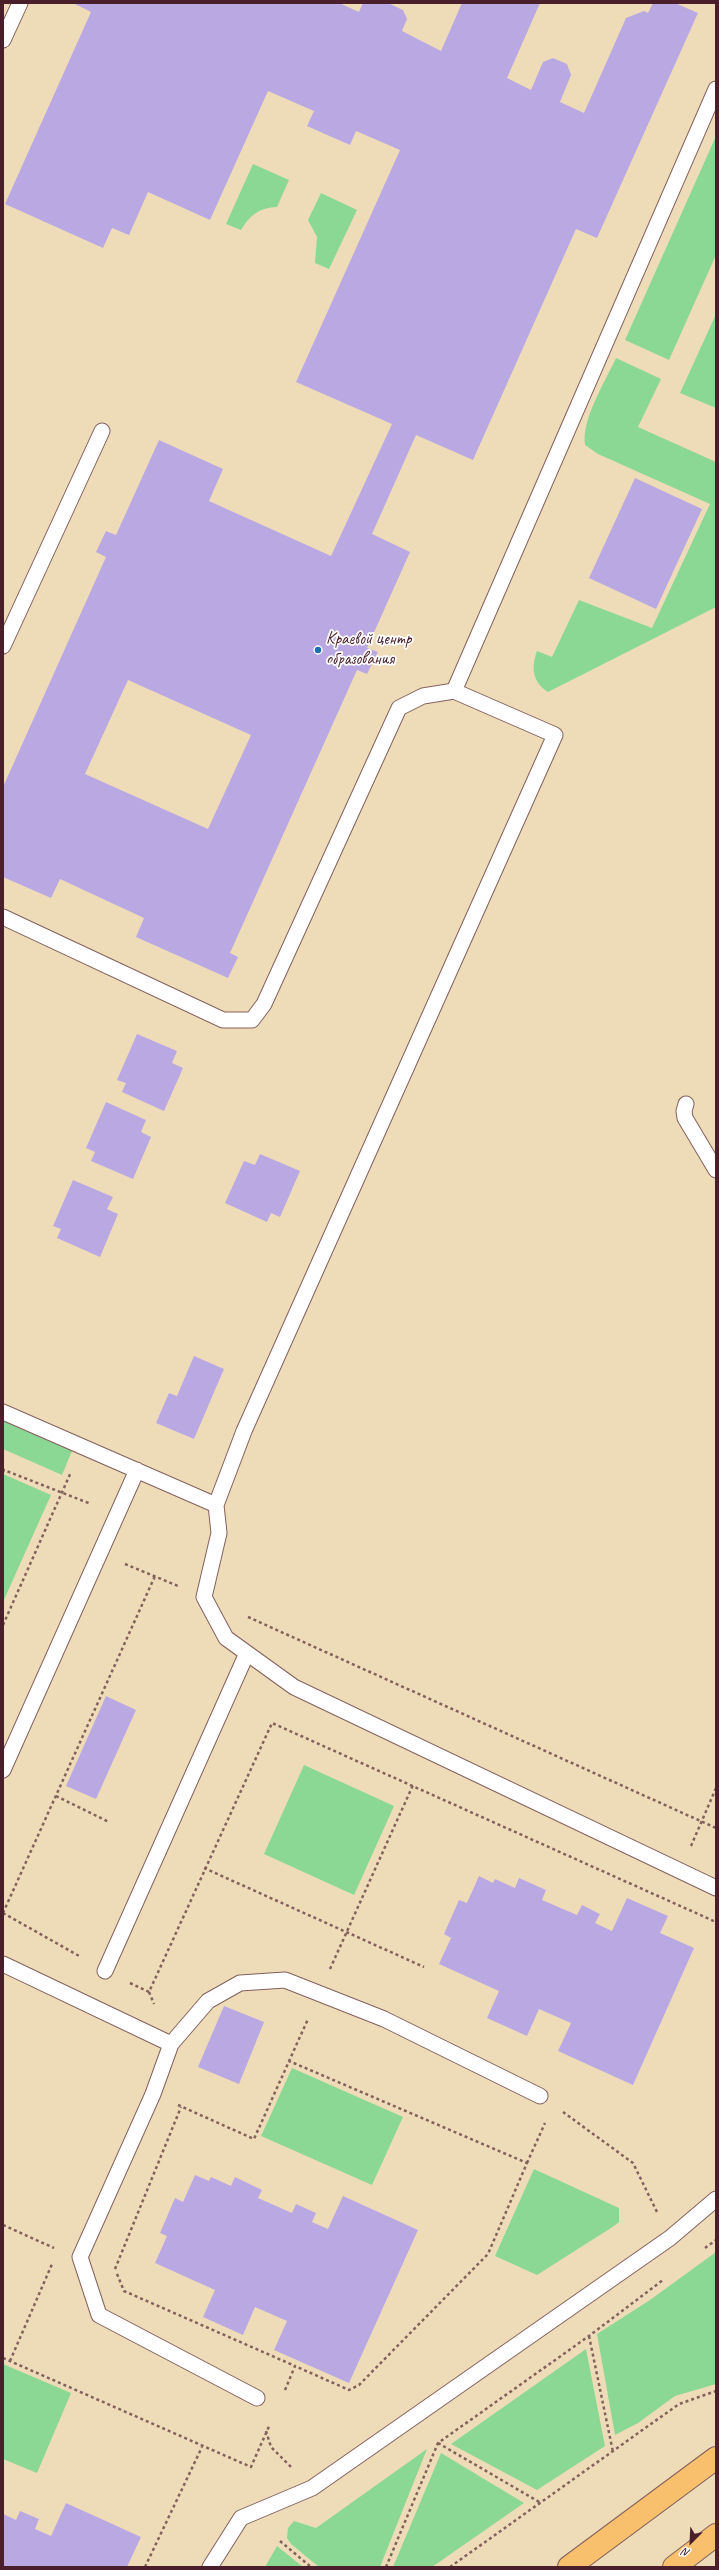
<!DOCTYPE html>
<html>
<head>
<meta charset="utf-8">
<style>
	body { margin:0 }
	#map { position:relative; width:719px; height:2570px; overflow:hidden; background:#eedcb9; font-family:Caveat,sans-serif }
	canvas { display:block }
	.frame { position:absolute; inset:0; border:4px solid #4a1f2b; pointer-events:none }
	.north { position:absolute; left:671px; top:2522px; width:40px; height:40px; -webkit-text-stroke:3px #fff; paint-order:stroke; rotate:204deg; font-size:11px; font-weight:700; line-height:16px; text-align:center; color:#4a1f2b }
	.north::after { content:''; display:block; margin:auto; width:14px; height:18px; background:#4a1f2b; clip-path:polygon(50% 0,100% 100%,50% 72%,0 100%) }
</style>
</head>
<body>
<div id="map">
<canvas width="719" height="2570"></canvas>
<div class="frame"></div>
<div class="north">N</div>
</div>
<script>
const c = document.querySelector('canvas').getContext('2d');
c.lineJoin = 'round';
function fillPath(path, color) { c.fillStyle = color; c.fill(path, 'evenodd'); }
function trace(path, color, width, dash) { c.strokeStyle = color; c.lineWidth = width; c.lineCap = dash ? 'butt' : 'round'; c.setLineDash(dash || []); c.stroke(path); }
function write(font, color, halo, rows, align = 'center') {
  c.font = font + ' Caveat,sans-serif'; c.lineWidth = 3.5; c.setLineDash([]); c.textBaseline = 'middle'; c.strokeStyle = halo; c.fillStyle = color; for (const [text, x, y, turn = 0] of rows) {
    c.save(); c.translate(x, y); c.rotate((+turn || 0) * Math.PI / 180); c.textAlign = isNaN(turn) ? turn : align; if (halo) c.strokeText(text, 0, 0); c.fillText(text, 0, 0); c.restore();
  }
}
fillPath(new Path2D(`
	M716,136V255L669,360L625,340Z
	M253,164L289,180L277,207C260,207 249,216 241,230L226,224Z
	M321,193L357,210L329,269L315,263L317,237L308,220Z
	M716,314V408L680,393Z
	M616,358L661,379L638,427L716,462V607L548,692C532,682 531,667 537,651L552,657L579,600L652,628L710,504L598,454L585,445C581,420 605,382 616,358Z
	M3,1421L72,1451L62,1475L3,1449Z
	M3,1474L51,1495L3,1602Z
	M304,1765L394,1806L354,1895L264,1854Z
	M292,2068L403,2117L372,2185L261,2136Z
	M534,2169L619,2208V2222L614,2226L537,2275L495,2256Z
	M716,2252V2384L675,2396L638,2423L615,2435L597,2334L650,2300Z
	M586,2349L605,2446L537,2490L451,2444Z
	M3,2364L71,2393L37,2473L3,2459Z
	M427,2449L380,2567H319L291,2544L287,2538L288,2528L294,2521L316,2528Z
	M441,2453L524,2503L432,2567H393Z
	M277,2546L303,2567H265Z`), '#8bd895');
fillPath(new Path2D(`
	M73,3H339L359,12L363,3H388L403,10L407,19L402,31L441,51L462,3H540L507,78L531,90L543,62L553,58L567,64L571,75L560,102L584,113L626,18L644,11L648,13L653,3H675L698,13L597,238L576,229L473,460L416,435L372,534L410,552L367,648L378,652L367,674L357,670L230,953L238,957L228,978L136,937L144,918L60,879L51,898L3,877V787L106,557L96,552L106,531L116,535L159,440L223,469L209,501L331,556L392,424L296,382L400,150L356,131L350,145L307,126L314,111L268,91L210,220L148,192L129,235L112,228L103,248L5,204L91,12ZM128,680L251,735L208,829L85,774Z
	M635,478L702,509L656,609L589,578Z
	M137,1034L177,1051L172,1063L183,1068L164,1111L122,1092L126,1083L117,1080Z
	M106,1102L146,1120L141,1132L151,1137L133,1179L91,1161L95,1152L86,1148Z
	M260,1154L300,1171L280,1217L271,1213L267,1222L225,1203L244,1161L255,1165Z
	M73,1180L113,1197L107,1209L118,1214L100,1257L57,1238L61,1229L53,1226Z
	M194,1356L224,1369L194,1439L156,1423L169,1393L177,1396Z
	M106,1696L136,1710L96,1799L66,1786Z
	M479,1876L493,1883L495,1879L515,1888L519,1878L546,1890L542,1900L577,1915L582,1905L600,1914L595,1923L612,1931L627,1898L668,1916L660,1933L694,1948L633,2085L558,2051L571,2023L539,2009L527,2036L487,2018L499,1991L439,1964L451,1938L444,1934L459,1900L467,1903Z
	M224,2006L264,2022L239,2084L198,2067Z
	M195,2175L209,2181L211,2177L231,2186L235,2177L262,2190L258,2198L292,2213L296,2204L316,2213L312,2222L328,2229L343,2196L418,2230L349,2383L274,2350L287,2321L255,2307L243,2335L203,2317L215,2290L155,2263L167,2236L160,2233L175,2198L183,2202Z
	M66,2503L141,2537L127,2567H3V2514L16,2520L20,2511L39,2519L35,2529L51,2536Z`), '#baa8e3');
const service = new Path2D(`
	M3,40L20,3
	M3,646L102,431
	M3,917L223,1020H252L264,1004L399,708L423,696L454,691
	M686,1104L684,1111L685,1118L716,1170
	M3,1412L216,1505L219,1533L204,1597L226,1638L294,1687L716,1888
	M216,1505L244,1431L555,735L454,691L716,89
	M3,1770L137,1470
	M3,1964L171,2044
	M105,1971L247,1653
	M257,2398L99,2315L80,2257L153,2094L171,2044L208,2001L240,1983L285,1980L384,2019L540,2096
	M210,2567L241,2518L312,2488L670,2238L716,2199`);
const primary = new Path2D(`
	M569,2567L716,2458
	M674,2567L716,2535`);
trace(service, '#83615d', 17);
trace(primary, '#83615d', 24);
trace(new Path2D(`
	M3,1472L4,1470L91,1504
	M125,1564L178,1586
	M248,1617L716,1828
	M3,1625L71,1472
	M56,1796L109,1822
	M691,1846L716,1788
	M204,1868L424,1967
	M3,1913L81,1957
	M3,1913L155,1576
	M330,1969L413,1785
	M130,1983L149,1992L272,1723L716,1922
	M149,1992L154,2004
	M178,2105L254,2139L308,2019
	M563,2112L633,2163L657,2212
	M527,2163L545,2123
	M3,2225L54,2248
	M705,2248L716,2240
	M115,2269L181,2107
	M117,2274L124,2291L295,2366
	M589,2336L613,2452
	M3,2358L251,2467L270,2424
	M10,2361L52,2264
	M285,2390L295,2366L349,2390L359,2385L488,2254L527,2163L289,2061
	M266,2431L271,2447L291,2467
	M438,2443L541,2503
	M280,2541L311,2567
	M145,2567L202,2447
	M386,2567L438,2443L589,2336L663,2280
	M450,2567L679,2404L716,2391`), '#83615d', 2.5, [3, 3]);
trace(service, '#fff', 15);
trace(primary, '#f8bf6c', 22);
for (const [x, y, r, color] of [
	[318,650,4,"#1f6fb2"]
]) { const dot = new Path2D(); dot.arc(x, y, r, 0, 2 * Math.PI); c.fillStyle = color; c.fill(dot); trace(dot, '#fff', 1.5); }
write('17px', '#4a1f2b', '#fff', [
	["Краевой центр",326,640],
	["образования",326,660]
], 'left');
</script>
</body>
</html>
